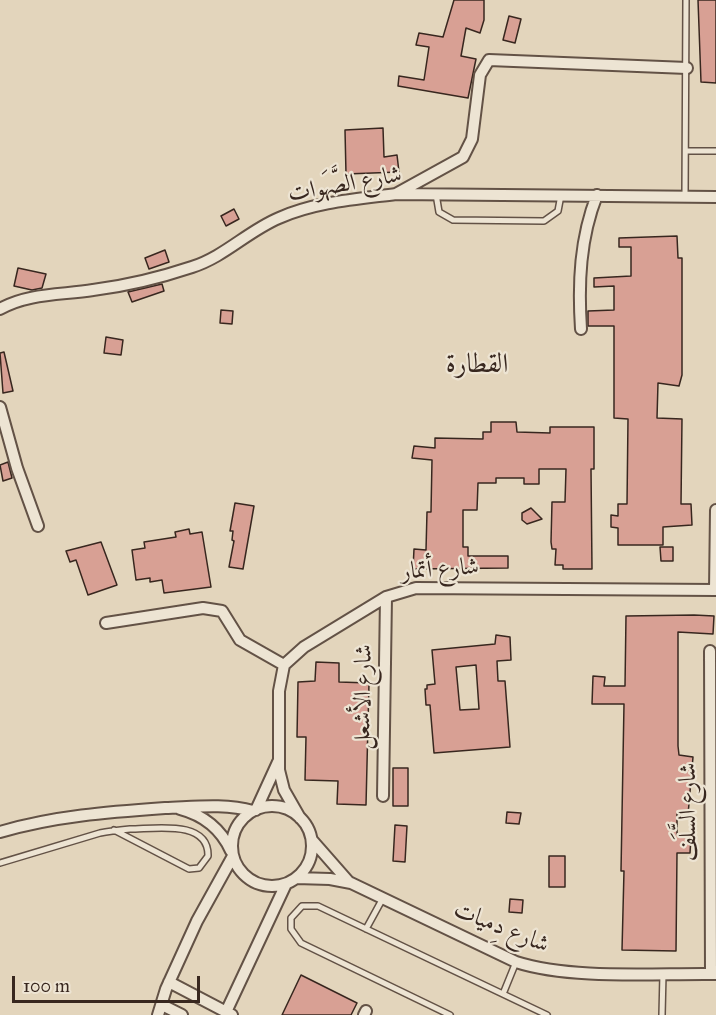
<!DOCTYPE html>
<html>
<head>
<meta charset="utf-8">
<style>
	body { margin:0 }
	#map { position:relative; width:716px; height:1015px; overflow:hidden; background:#e3d5bc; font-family:"IM FELL Great Primer",serif }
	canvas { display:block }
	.scale { position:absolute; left:12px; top:976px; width:188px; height:27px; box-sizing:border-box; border:3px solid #38271f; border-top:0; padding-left:8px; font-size:18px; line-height:21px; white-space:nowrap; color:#38271f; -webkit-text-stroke:4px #ede4d3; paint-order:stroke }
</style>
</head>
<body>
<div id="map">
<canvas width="716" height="1015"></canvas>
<div class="scale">100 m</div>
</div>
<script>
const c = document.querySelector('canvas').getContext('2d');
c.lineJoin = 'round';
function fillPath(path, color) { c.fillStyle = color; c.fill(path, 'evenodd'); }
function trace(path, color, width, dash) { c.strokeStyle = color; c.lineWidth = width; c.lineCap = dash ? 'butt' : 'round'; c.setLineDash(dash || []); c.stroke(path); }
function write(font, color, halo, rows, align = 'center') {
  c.font = font + ' "IM FELL Great Primer",Amiri,serif'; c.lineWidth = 4.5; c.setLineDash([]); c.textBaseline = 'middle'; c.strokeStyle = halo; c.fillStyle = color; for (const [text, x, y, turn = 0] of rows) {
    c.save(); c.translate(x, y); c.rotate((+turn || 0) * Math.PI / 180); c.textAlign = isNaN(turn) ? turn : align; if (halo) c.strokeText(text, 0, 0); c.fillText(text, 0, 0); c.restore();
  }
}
const building = new Path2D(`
	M454,0H484V20L480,33L466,28L461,56L476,59L468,98L398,86L399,76L424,80L429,47L416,45L419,33L443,37Z
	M698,0H716V83L701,82Z
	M509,16L521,19L515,43L503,40Z
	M383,128L384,157L397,155L399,172L346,174L345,130Z
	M234,209L239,219L226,226L221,216Z
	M677,236L678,258H682V375L679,386L658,383L657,418L682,419L681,504H691L692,525L663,527V545H618V528L611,527V515L618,516V504H627L628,419L614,418V326H588V311L614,310V286L594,287V278L631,276V247H619V238Z
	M165,250L169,262L149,269L145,258Z
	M18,268L46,274L42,288L32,290L14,286Z
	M162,284L164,291L132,302L128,292Z
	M221,310L233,311L232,324L220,323Z
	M106,337L123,340L121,355L104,353Z
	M4,352L13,391L3,393L0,353Z
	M491,422H516L517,432L550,433V427H594V469H591L592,569H563V565H555L556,549H552L551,542L552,502H565L566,469H539V484H524V478H496V483H478L477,510H463V547H468V556H508V568L413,569L414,549L426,550L427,512H431L432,460L412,458L414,446L435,448V438L483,439V432H491Z
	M8,462L12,478L3,481L0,465Z
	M235,503L254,506L243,569L229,567L234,541L232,540L233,531H230Z
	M531,508L542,519L527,524L522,520V513Z
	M189,529L190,534L202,532L211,587L164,593L162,580L150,582V578L136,580L132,550L145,548L144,542L176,537L175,532Z
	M101,542L117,585L88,595L76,560L70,562L66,551Z
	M660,547H673V561H661Z
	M694,615L714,616L713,634L678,632V746L679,755L693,757L688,815L677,814V835L691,836L690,853H677L676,951L622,950L624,871H621L624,704H592L593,676L605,677L604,686H625L626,616Z
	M496,635L510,637L511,660L497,661L498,681H505L510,747L434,753L430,705H426L425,689H427V685L435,684L432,650L495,644ZM476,665L479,709L460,710L456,667Z
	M316,662L339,663V682L369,683L366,805L337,804L338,781L305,780L306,737H297L298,682L315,681Z
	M393,768H408V806H393Z
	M507,812L521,813L519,824L506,823Z
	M395,825L407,826L405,862L393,861Z
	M549,856H565V887H549Z
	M510,899L523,900L522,913L509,912Z
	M301,975L357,1003L351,1015H282Z`);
fillPath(building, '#d8a094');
trace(building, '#38271f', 1.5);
const lane = new Path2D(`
	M686,151H716
	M436,194L439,212L453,220L544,221L558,211L561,195
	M685,196L686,0
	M0,863L100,833C110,831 120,830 130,829C154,829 209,819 208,856L199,868L189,869L114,830
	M366,929L383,898
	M503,994L516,962
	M450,1015L301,943L291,929V918L302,906H318L547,1015
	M662,1015L663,974`);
const street = new Path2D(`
	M396,194L463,157L472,139L480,75L489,60L687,68
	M0,309C28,293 62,295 93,290C125,286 162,277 192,267C224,257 248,231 279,218C315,202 357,199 396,194L716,197
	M581,329C578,283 580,238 597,195
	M0,407L17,468L38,526
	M715,590L716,510
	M106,623L203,608L222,611L240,640L284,665
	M710,651L711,974
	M383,796L386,597
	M232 846a40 40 0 1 1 80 0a40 40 0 1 1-80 0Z
	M180,809C203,815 221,829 231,851
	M256,810L278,762
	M300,818L284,790L279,770V691L284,665L304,647L386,597L416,588L716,590
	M0,832C54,816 109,812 165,808C194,807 225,803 253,811
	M312,840L348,881
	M296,878L330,879L351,883L516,962C572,980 656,973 716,974
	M169,982L232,1015
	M162,1005L182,1015
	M226,1012L286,884
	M158,1015L166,989L197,921L233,856
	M364,1015L366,1011`);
trace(lane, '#635246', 8);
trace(street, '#635246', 14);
trace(lane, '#ede4d3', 5);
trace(street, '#ede4d3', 10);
write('24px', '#38271f', '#ede4d3', [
	["شارع الصَّهَوات",345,185,-10],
	["شارع أتمار",440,570,-4],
	["شارع الأشعل",364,697,-89],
	["شارع السَّلَف",689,812,-90],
	["شارع دِميات",501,928,22]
]);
write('27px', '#38271f', '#ede4d3', [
	["القطارة",477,365]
]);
</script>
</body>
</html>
